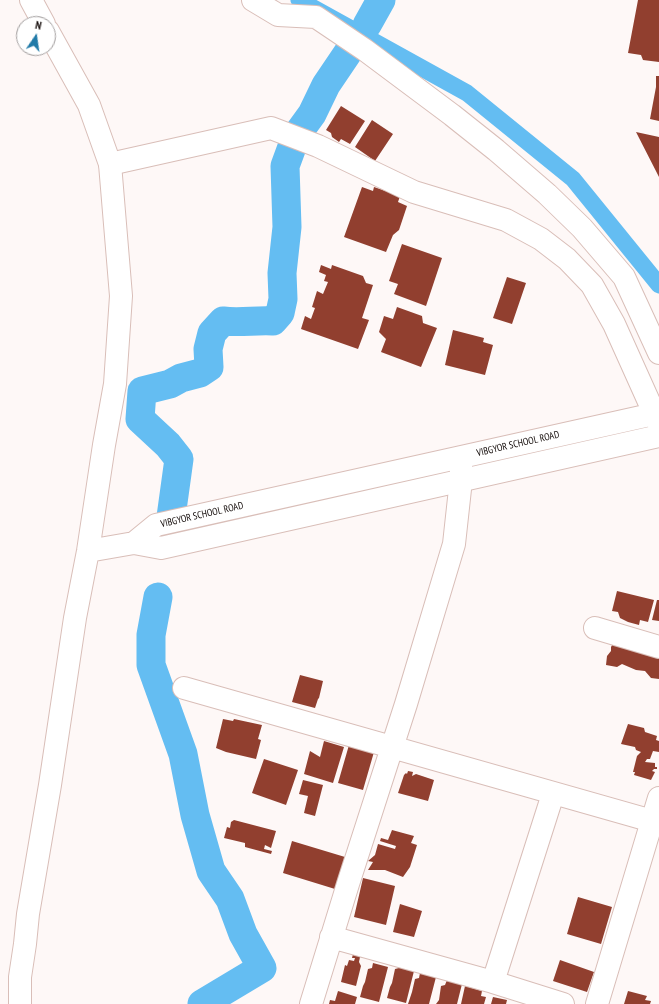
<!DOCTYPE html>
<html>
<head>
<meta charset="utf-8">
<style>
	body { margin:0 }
	#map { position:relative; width:659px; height:1004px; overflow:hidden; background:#fef8f7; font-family:"PT Sans Narrow",sans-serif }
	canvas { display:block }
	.north { position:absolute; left:16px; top:16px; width:40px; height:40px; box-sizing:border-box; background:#fff; border:1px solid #a19d9d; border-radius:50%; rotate:13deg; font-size:11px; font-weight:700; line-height:16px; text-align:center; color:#130b09 }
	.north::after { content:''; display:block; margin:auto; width:14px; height:18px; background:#207aa8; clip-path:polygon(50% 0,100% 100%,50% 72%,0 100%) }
</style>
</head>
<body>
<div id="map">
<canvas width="659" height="1004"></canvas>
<div class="north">N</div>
</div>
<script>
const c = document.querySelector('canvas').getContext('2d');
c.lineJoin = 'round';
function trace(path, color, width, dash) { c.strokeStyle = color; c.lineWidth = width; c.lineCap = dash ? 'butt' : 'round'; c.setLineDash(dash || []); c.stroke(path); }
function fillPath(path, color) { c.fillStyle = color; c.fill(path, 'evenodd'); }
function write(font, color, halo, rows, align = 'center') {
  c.font = font + ' "PT Sans Narrow",sans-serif'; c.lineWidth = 4; c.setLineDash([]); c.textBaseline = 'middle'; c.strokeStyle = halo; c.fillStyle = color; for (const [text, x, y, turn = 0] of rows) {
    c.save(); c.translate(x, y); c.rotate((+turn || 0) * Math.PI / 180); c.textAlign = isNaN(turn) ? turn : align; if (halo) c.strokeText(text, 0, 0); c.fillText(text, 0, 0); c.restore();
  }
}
trace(new Path2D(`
	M299,0L467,93L573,179L659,285`), '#64bdf2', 17);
trace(new Path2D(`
	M367,25L381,0
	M171,517L179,459L168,445L140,419L142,391L170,384L181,378L200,373L209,367L208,349L212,333L223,321C240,323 256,320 273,321L280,313L283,299L282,273L287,227L285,166L296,136L312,114L326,85L349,51
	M158,597L151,635V665L183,754L195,815L211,871L230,899L243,934L262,968L202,1004`), '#64bdf2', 29);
fillPath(new Path2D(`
	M638,0H659V62L643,60L641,55L628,53Z
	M656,76H659V121L650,119L656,87Z
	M341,106L365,121L350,144L341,139L339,142L332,137L331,133L326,130Z
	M372,120L393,134L375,161L355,147Z
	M636,132L659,137V177Z
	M362,187L373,191L374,187L400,196L398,202L407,206L399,230L393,235L386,252L344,237Z
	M402,244L442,258L426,306L394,294L398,284L389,281Z
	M321,265L331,269L332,265L363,276L366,283L373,285L362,318L369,320L358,349L301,329L305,316L311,319L315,308L312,307L317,291L323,294L328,282L324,281L326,275L319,272Z
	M507,277L526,283L512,324L493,318Z
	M397,307L422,316L423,323L437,328L421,367L381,352L386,339L379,332L384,316L393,319Z
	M453,330L484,338L483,342L493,345L485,375L445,365Z
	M617,591L654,600L648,622L640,620L639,625L628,622L620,618L618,612L612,611Z
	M657,600H659V621L652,620Z
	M615,640L659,653V679L651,678L645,671L636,670L622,664L617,667L606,665L607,656L611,651V647Z
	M300,675L323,681L319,698L318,699L315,708L292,702Z
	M223,719L233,721L234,719L262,725L258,739L261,740L256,759L226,752L216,748Z
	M628,724L644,728L645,732L657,736L656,740L659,741V752L653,751L650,759H647L645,762L655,763V767H657V769H654L652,771L655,772L651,780L634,775L635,772H633L637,756L641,752L636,750L635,747L621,744Z
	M324,741L344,747L333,783L304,774L310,751L320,757Z
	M349,745L374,752L363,790L338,783Z
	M264,759L298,770L286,805L252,793Z
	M408,771L413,772L412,776L416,774L434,780L428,801L398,793L404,775L406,773L407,774Z
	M303,780L323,785L315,816L304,813L308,796L299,794Z
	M234,820L276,831L271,848L265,845L264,849L272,851L271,854L245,847V843L224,838L227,827L230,828L231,822Z
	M392,830L414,836L411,843L417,845L410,867L403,877L385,870H368L373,862L368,861L375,855L378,844L395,849L396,846L380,841L381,838L388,840Z
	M292,841L345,857L335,889L283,873Z
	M363,878L395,886L386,925L354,917Z
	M578,897L612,907L601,944L567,934Z
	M400,904L422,911L414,937L393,932Z
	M354,950L367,952L366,958L360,957L359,962L361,966L356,986L341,982L345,965L347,966L349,960L354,961L355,958H352Z
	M560,960L594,972L587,992L553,981Z
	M373,963L388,967L379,1002L360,997L363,986L365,982L368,969L372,968Z
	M400,963L415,967L406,1003L387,998L390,987L392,983L395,969L399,968Z
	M420,973L436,977L429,1004H408L412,992L415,979L419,978Z
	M447,980L462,984L457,1004H436L439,1000L441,986L445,985Z
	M465,986L482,991L481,996L486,997L484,1004H461Z
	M338,991L357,997L355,1004H329L330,1000L335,1001Z
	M628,991L647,996L645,1000L651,1001L650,1004H624Z
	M493,997L507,1000L506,1004H491Z`), '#913f2f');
const minor = new Path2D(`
	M253,0L278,15L316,17L365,50L452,115L496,150L547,194L582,228L624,277L659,353
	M110,164L271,128L318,146L414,192L506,220L541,239L567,259L592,285L614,324L659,424
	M595,628L659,647
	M184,688L659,823
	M553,794L493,982L563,1004
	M331,937L493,982
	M311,1004L348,884L406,704L454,544L461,480V463
	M597,1004L659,798`);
const major = new Path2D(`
	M31,0L44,24
	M134,543L156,525L659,413
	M88,551L134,543L161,548L659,436
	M20,1004V977L25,944L28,914L50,785L75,618L88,551L104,445L115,384L121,296L110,164L89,105L48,31`);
trace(minor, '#d9beb8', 24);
trace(major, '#d9beb8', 24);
trace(minor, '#fff', 22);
trace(major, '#fff', 22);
write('10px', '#130b09', '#fff', [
	["VIBGYOR SCHOOL ROAD",518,444,-13],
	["VIBGYOR SCHOOL ROAD",202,515,-13]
]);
</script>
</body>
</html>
